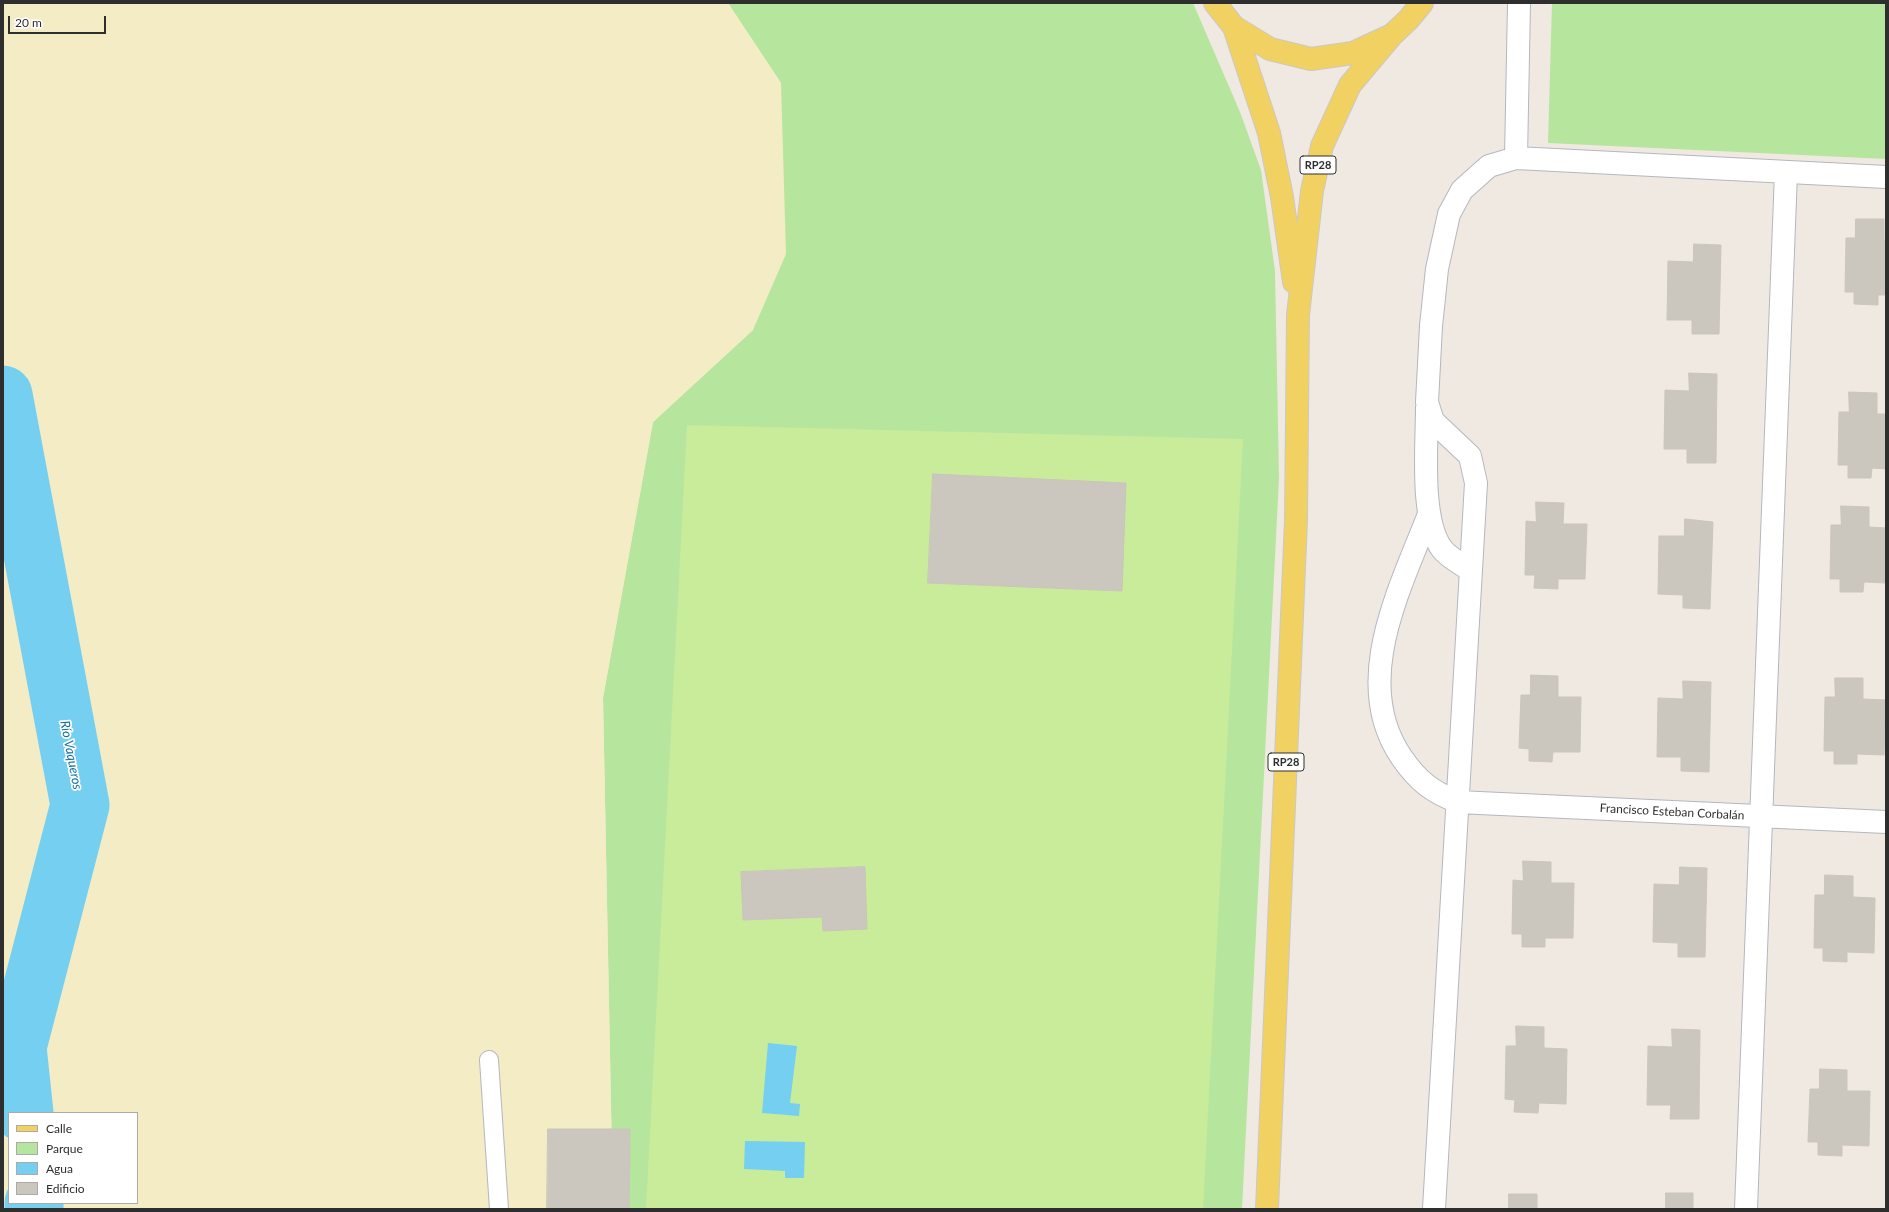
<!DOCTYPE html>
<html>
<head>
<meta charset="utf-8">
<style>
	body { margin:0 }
	#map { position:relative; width:1889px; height:1212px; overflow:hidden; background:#efe9e1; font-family:Lato,sans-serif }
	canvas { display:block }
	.frame { position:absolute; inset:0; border:4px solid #2e2e2e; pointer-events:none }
	.legend { position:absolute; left:8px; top:1112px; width:130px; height:92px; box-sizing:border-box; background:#fff; border:1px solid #ababab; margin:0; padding:5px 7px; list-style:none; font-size:12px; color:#2e2e2e }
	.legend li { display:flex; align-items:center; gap:8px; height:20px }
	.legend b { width:20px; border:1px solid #ababab }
	.scale { position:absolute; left:8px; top:16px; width:98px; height:18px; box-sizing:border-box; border:2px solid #2e2e2e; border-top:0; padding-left:5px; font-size:12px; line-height:14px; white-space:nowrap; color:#2e2e2e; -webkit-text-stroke:3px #fff; paint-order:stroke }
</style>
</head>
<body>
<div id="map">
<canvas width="1889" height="1212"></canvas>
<div class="frame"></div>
<ul class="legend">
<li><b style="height:5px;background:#f2d163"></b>Calle</li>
<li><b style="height:11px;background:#b6e59e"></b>Parque</li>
<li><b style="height:11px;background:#75cff0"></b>Agua</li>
<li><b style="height:11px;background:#cbc7bf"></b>Edificio</li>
</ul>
<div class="scale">20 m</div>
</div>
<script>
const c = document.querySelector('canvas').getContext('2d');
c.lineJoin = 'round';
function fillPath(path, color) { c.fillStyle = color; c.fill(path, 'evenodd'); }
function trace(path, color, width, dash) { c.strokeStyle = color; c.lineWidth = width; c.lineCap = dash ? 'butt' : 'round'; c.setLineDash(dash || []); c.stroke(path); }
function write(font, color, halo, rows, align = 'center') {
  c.font = font + ' Lato,sans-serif'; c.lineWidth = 3.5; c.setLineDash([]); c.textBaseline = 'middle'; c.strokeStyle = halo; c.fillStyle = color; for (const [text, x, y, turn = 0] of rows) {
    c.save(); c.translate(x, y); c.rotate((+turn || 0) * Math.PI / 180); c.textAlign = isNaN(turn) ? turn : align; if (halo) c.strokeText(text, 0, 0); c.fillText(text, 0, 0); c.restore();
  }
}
fillPath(new Path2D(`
	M728,3H1193L1240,112L1261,170L1275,271L1279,478L1242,1209H613L603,698L653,422L753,330L781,83Z
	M1552,3H1886V159L1548,143Z`), '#b6e59e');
fillPath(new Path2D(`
	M3,3H728L781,83L786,254L753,330L653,422L603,698L613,1209H3ZM9,1113H137V1203H9Z`), '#f3ecc5');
fillPath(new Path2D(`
	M687,425L1243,439L1203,1209H646Z`), '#c9ec9a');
fillPath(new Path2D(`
	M768,1043L797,1046L790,1103L800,1104L799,1116L762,1113Z
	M745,1141L805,1142L804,1178H785V1171L744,1169Z`), '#75cff0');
trace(new Path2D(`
	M3,1046L17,1047`), '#75cff0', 10);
trace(new Path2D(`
	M3,395L80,805L17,1047L24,1113
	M34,1203V1209`), '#75cff0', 59);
const building = new Path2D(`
	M1856,219H1884V240H1886V295H1878V305L1854,304V292H1845L1846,238H1855Z
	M1694,244L1721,245L1719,334H1692V320H1667L1668,261L1693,262Z
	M1689,373L1717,374L1716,463H1687V449H1664L1665,390L1689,391Z
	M1849,392L1877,393V414H1886V469L1872,468L1871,478H1848V465H1838L1839,412H1849Z
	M933,474L1126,483L1122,591L928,583Z
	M1536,502L1564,503L1563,524H1587L1585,579H1558V589L1534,588L1535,575H1525L1526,521L1536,522Z
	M1841,506L1869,507V527L1886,528V583L1864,582L1863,592H1840V579H1830L1831,525H1841Z
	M1685,519L1713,522L1710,609L1683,608V595L1658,594L1659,536H1684Z
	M1531,675L1558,676V697H1581L1580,752H1553L1552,762L1529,761V749L1519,748L1521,695H1530Z
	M1835,678H1863V699L1886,700L1884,755L1857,754V764H1834V751H1824L1825,697H1835Z
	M1683,681L1711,682L1709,772L1681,771V757H1657L1658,698L1683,699Z
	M1523,861L1551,862V883H1574L1573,938H1545V947H1522V934H1512L1513,880L1523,881Z
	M865,867L867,929L823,931L822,917L743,920L741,872Z
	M1680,867L1707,868L1705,957H1678V943L1653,942L1654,884L1679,885Z
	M1825,875L1853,876V897L1875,898L1874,953L1847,952V962L1823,961V948H1814L1815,895H1824Z
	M1516,1026L1544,1027V1048L1567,1049L1566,1104L1539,1103L1538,1113L1514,1112L1515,1100L1505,1099L1506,1046H1516Z
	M1672,1029L1700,1030L1699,1119H1670L1671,1105H1647L1648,1046L1672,1047Z
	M1820,1069L1847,1070V1091H1870L1869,1146L1842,1145V1156L1818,1155V1142H1808L1810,1089H1819Z
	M548,1129H630L629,1209H547Z
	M1666,1193H1693V1209H1666Z
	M1509,1194H1537V1209H1509Z`);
fillPath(building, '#cbc7bf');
trace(building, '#cbc5ba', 1);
const service = new Path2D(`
	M489,1060L499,1209`);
const minor = new Path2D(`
	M1516,158L1886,177
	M1427,408C1427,444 1420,520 1442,549C1449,558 1462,564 1471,571
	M1429,514C1400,589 1350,683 1402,758C1418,781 1432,792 1458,802L1886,822
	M1434,1209L1476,483L1470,456L1433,421L1427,402L1431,326L1437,269L1449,214L1462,190L1489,166L1516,158L1519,3
	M1746,1209L1786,173`);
const primary = new Path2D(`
	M1215,3L1234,27L1270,49L1311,59L1353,53L1392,35L1408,20L1422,3
	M1234,27L1269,133L1282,197L1294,282
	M1267,1209L1296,520L1298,315L1312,191L1322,146L1350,85L1392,35`);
trace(service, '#b4b7c1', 20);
trace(minor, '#b4b7c1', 24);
trace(primary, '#c9c9c9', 24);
trace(service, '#fff', 18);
trace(minor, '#fff', 22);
trace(primary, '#f2d163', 22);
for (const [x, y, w] of [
	[1318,165,36],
	[1286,762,36]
]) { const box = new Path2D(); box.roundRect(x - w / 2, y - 9, w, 18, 3); c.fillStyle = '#fff'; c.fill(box); trace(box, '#2e2e2e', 1); }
write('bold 11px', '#2e2e2e', null, [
	["RP28",1318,165],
	["RP28",1286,762]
]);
write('12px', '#2e2e2e', '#fff', [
	["Francisco Esteban Corbalán",1672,812,3]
]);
write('italic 13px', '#0d6fa3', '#fff', [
	["Río Vaqueros",71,755,79]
]);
</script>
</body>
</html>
